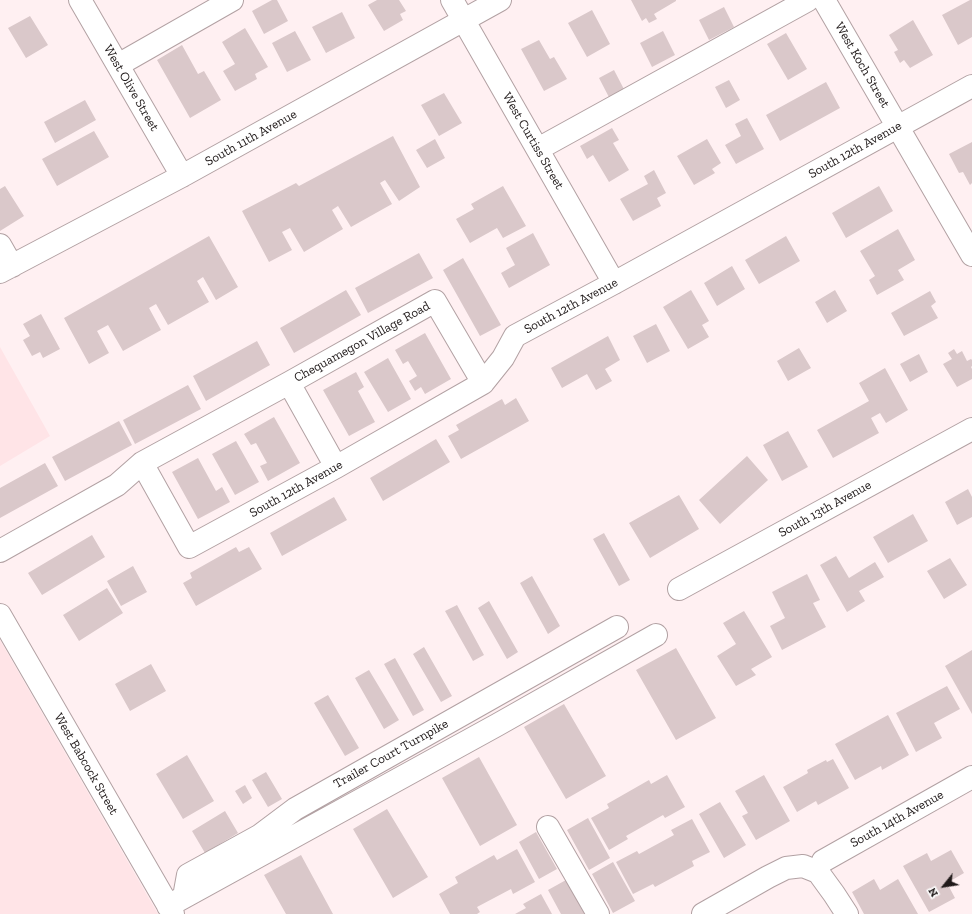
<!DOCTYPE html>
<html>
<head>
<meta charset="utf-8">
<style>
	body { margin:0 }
	#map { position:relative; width:972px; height:914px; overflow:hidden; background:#fff0f2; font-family:"Zilla Slab",serif }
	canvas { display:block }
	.north { position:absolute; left:924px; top:866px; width:40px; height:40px; -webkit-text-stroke:3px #fff; paint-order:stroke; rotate:240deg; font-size:11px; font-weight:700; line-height:16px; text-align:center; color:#201a1a }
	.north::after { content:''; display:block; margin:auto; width:14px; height:18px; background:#201a1a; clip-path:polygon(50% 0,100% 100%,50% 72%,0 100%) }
</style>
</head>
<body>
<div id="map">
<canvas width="972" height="914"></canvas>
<div class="north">N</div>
</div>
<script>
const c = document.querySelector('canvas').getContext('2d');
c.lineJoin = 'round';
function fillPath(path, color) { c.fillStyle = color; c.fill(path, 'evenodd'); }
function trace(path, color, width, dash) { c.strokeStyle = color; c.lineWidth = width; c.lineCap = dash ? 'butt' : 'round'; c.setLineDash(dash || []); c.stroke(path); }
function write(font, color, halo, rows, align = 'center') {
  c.font = font + ' "Zilla Slab",serif'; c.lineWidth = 4; c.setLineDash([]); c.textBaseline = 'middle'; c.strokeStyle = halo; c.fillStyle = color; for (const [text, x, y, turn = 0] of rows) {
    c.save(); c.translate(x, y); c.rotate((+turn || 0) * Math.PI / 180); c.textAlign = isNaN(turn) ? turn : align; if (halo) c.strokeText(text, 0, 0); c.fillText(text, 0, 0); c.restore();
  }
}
fillPath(new Path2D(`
	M0,347L50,436L0,466Z
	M0,640L158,914H0Z`), '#ffe4e7');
fillPath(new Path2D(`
	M272,0H277L288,21L264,34L252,11Z
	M377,0H399L406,11L400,14L403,20L384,31L368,5Z
	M631,0H676V1L654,14L657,19L649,23L646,18L642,21Z
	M970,0H972V37L958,45L942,15Z
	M724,7L734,27L709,40L699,20Z
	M592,10L610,44L587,57L568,23Z
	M342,12L355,38L326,53L312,27Z
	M30,16L48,45L26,58L8,28Z
	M913,20L933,55L910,68L904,60L900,63L894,52L898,50L889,35Z
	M245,28L268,67L255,74L257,79L235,91L223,71L235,64L222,42Z
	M295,31L311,60L287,72L272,43Z
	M663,31L675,55L652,67L640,43Z
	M786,33L807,69L788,80L767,44Z
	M539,40L550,59L554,57L567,79L544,91L521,49Z
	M182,45L198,74L204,71L221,100L190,118L157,60Z
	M614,70L627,95L612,103L599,78Z
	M729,80L740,100L726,108L715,87Z
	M826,82L840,108L780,141L766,115Z
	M444,93L462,123L439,136L421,105Z
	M85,100L96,120L55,143L44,122Z
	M747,118L764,149L736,164L725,145L741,136L735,124Z
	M612,128L619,140L613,143L629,170L609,182L593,155L587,159L580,146Z
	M94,131L109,157L57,186L42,159Z
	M393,136L420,187L399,201L385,180L380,183L392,204L351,227L338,206L332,210L343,229L304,252L290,228L282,232L292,250L269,262L242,211L296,183L299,186Z
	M435,139L445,158L427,168L416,150Z
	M707,139L721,163L712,169L715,173L694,185L677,156Z
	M972,142V183L970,185L963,172L959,173L949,154Z
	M654,170L666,193L657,198L661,206L633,221L620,199L648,184L644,176Z
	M5,186L24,216L0,231V189Z
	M503,186L526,226L503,238L497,228L470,243L456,219L474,209L471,204Z
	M879,186L893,211L846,238L832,213Z
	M898,229L915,260L898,270L904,280L877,295L869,280L875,276L860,251Z
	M533,233L550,265L509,288L501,273L515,265L506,248Z
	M209,236L238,287L216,300L203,277L197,281L209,302L168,325L156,304L149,308L161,330L123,351L108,325L97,331L109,353L89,364L64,318Z
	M786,236L800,261L759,284L745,260Z
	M419,253L433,278L368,313L355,288Z
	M463,258L501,325L480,336L443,270Z
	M732,266L745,289L717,306L704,283Z
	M346,290L361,315L294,353L280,328Z
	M691,290L709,321L702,325L709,337L688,349L663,307Z
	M835,290L847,311L827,323L815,302Z
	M930,291L936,302L931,306L938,318L904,336L891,313Z
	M41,314L60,349L43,358L40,352L32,356L23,340L30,336L23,324Z
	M656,324L670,351L647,363L633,336Z
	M425,333L451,379L425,394L421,387L415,391L409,381L417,376L408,361L403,364L395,350Z
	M608,336L620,360L605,369L612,381L596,390L587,374L562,388L551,368Z
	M257,341L270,365L206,401L193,376Z
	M799,348L811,368L788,381L777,361Z
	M954,349L957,354L962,351L967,361L971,359L972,360V366L971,367L972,369V379L957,387L943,364L952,359L948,353Z
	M919,354L928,372L910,382L900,364Z
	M388,358L411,399L388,412L364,372Z
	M885,368L908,410L886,423L880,413L871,418L879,433L833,458L817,430L869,401L859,383Z
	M356,372L364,387L358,391L375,422L349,436L323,390Z
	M188,385L201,409L135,444L123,420Z
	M516,398L529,421L461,459L448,436L459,430L456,425L502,399L505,405Z
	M274,417L300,463L268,481L260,466L267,463L256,443L251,445L244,434Z
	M119,421L132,445L65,481L52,457Z
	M788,431L808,467L782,481L763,445Z
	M436,439L450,462L383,501L370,478Z
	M236,441L259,482L235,495L212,454Z
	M747,456L768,480L720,524L699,500Z
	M198,458L216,491L222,487L230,502L198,519L172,472Z
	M45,463L58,486L0,518V488Z
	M968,489L972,497V517L957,525L945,502Z
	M679,495L699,529L650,558L629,523Z
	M334,497L347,520L282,556L270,533Z
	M913,514L928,541L888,563L873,537Z
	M604,533L630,580L619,586L593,539Z
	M92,535L105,557L42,595L28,573Z
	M236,547L239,552L249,547L262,569L196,606L183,583L192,578L190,573Z
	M836,556L849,578L875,562L884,577L859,591L865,601L847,612L820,565Z
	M950,558L967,585L944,599L927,571Z
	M133,566L147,592L121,606L107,581Z
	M807,574L820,600L813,603L826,627L782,650L770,626L785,618L772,592Z
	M532,576L560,626L548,634L520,583Z
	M107,588L123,613L79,641L63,615Z
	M489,601L518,652L507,659L478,608Z
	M457,605L484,655L473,661L445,611Z
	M744,611L772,657L751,669L756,675L736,686L717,656L736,644L723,623Z
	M424,647L452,696L441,702L413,654Z
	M676,648L716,718L676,740L636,670Z
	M972,650V714L945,666Z
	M395,658L424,710L413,716L384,664Z
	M151,664L166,691L130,711L115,684Z
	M369,670L399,720L384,729L355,678Z
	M947,686L960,709L934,723L942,738L916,752L896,713Z
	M328,695L359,748L345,756L314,703Z
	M564,704L606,776L566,799L524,727Z
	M888,715L909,755L882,770L881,766L855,780L835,744Z
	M187,755L214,801L183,819L156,774Z
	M479,757L517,825L480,846L442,778Z
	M833,759L849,788L818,805L816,801L797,812L783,787L808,773L807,770L826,760L827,762Z
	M266,772L282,799L268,807L252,780Z
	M667,775L685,807L665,818L663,815L626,836L628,839L609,850L591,818L609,808L607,804L649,780L651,784Z
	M764,775L790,821L756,840L742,816L748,813L735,791Z
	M245,785L252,798L243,804L235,791Z
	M720,802L746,845L724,858L699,814Z
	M387,809L428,877L393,898L353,829Z
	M225,811L238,833L205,853L192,831Z
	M588,818L610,858L589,870L567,830Z
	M692,819L710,852L692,861L694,866L655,887L653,884L633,894L616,862L637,851L639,854L674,835L671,830Z
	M536,832L557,869L539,879L519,842Z
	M517,849L535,882L513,894L511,889L477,907L480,912L477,914H450L439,894L458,883L455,877L494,855L497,860Z
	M951,850L964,873L947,883L955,898L929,912L903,866L927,853L931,861Z
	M301,855L333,914H286L264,875Z
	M613,862L635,901L613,913L592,874Z
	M874,879L880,890L898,879L918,914H864L852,892Z
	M566,880L585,914H561L548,890Z
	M541,894L552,914H515L526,908L523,904Z`), '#dac8ca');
const minor = new Path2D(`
	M80,0L182,176
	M452,0L614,283
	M824,0L972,255
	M118,65L232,0
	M538,149L808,0
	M0,245L12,266
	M0,272L182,176L500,0
	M289,383L336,467
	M142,463L189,547L336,467L483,383L503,358L515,336L614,283L972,86
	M0,551L117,485L142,463L289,383L435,301L483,383
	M679,589L972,429
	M0,615L173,914
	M548,827L598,914
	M823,861L972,777
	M184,897L188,875L259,836L295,809L617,627
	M168,906L497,725L656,635
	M703,914L768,877L786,868L803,866L818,872L834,894L847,914`);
trace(minor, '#b2a1a3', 24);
trace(minor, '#fff', 22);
write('13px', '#201a1a', '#fff', [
	["West Koch Street",862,65,60],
	["West Olive Street",131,88,60],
	["South 11th Avenue",251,138,-29],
	["West Curtiss Street",533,141,60],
	["South 12th Avenue",855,150,-29],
	["South 12th Avenue",571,306,-28],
	["Chequamegon Village Road",362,342,-29],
	["South 12th Avenue",296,489,-29],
	["South 13th Avenue",825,509,-29],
	["Trailer Court Turnpike",391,754,-29],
	["West Babcock Street",86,764,60],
	["South 14th Avenue",897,819,-29]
]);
</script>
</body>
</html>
